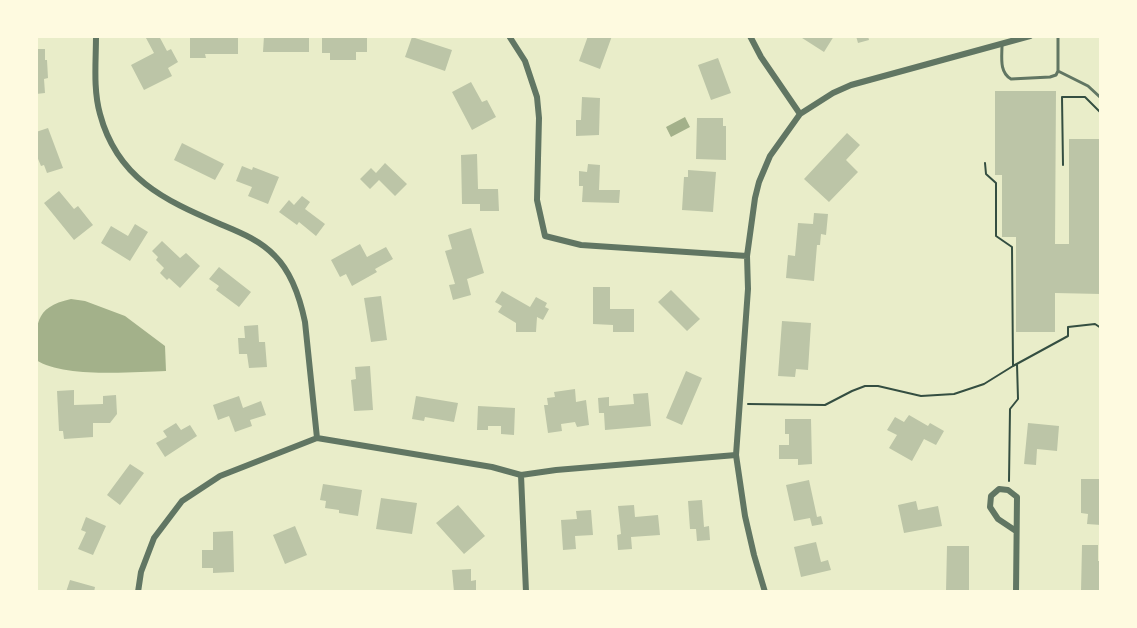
<!DOCTYPE html>
<html>
<head>
<meta charset="utf-8">
<style>
	body { margin:0 }
	#map { position:relative; width:1137px; height:628px; overflow:hidden; background:#e9edc9; font-family:Karla,sans-serif }
	canvas { display:block }
	.frame { position:absolute; inset:0; border:38px solid #fefae0; pointer-events:none }
</style>
</head>
<body>
<div id="map">
<canvas width="1137" height="628"></canvas>
<div class="frame"></div>
</div>
<script>
const c = document.querySelector('canvas').getContext('2d');
c.lineJoin = 'round';
function fillPath(path, color) { c.fillStyle = color; c.fill(path, 'evenodd'); }
function trace(path, color, width, dash) { c.strokeStyle = color; c.lineWidth = width; c.lineCap = dash ? 'butt' : 'round'; c.setLineDash(dash || []); c.stroke(path); }
fillPath(new Path2D(`
	M685,117L690,127L671,137L666,127Z
	M71,299L85,301L125,316L165,346L166,371C133,372 63,378 36,360C36,326 33,307 71,299Z`), '#a3b18a');
fillPath(new Path2D(`
	M150,36H159L167,51L171,49L178,62L168,68L172,76L144,90L131,65L154,53L146,38Z
	M190,36H238V54H205L206,58H190Z
	M264,36H309V52H263Z
	M322,36H367V52H356V60H330V53H322Z
	M588,36H612L600,69L579,61Z
	M799,36H834L824,52Z
	M856,36H868L869,40L858,43Z
	M412,37L452,50L445,71L405,57Z
	M36,49H45V60H47L48,78L44,79L45,93L36,94Z
	M718,58L731,93L711,100L698,65Z
	M471,82L482,102L487,100L496,117L472,130L452,92Z
	M995,91H1056L1055,244H1069V139H1101V294L1055,293V332H1016V237H1002V175H995Z
	M582,97L600,98L599,135L576,136V120H581Z
	M697,118H723V126H726V160L696,159Z
	M48,128L63,168L47,173L44,165L41,166L36,154V132Z
	M847,133L860,145L846,160L858,172L829,202L804,179Z
	M182,143L224,164L215,180L174,160Z
	M477,154L478,189H498L499,211H480V204H462L461,155Z
	M385,163L407,184L395,196L379,180L370,189L360,179L371,168L376,173Z
	M588,164L600,165L599,190H620L619,203L582,202L583,186H579V171L587,172Z
	M242,166L252,170L253,167L279,177L268,204L248,196L252,187L236,181Z
	M688,170L716,172L713,212L682,210L684,177H688Z
	M59,191L74,209L78,206L93,225L74,240L44,203Z
	M302,196L310,202L305,209L325,224L316,236L299,222L297,225L279,212L289,200L294,205Z
	M814,213L828,214L826,235L821,234L820,245H817L814,281L786,278L788,255L795,256L798,223L813,224Z
	M135,224L148,232L130,261L101,243L111,226L128,236Z
	M471,228L484,273L467,279L471,295L453,300L449,285L455,284L445,251L452,249L448,235Z
	M162,241L180,258L186,253L200,266L180,288L169,278L167,280L160,273L164,268L156,260L158,257L152,251Z
	M360,244L367,257L386,247L393,259L375,269L377,272L352,286L346,274L340,277L331,260Z
	M219,267L251,292L239,307L216,290L219,286L209,279Z
	M593,287H610V309H634V332H613V325L593,324Z
	M671,290L700,319L687,331L658,302Z
	M502,291L530,307L536,297L547,303L545,307L549,309L543,320L537,317L536,332H516V323L498,312L502,306L495,302Z
	M381,296L387,340L371,342L364,298Z
	M782,321L811,323L808,370L796,369L795,377L778,376Z
	M258,325L259,342H265L267,367L249,368L247,354H239L238,338H245L244,326Z
	M370,366L373,410L354,411L351,380L356,379L355,367Z
	M686,371L702,378L682,425L666,418Z
	M575,389L576,402L586,400L589,425L577,427L575,422L561,424L562,431L548,433L544,405H548L547,398L555,397L554,392Z
	M74,390V405L103,404V396L116,395L117,414L110,423H93V437L64,439L63,431H59L57,391Z
	M648,393L651,426L605,430L604,413H599L598,398L609,397V406L634,404L633,394Z
	M239,396L243,408L261,401L266,415L250,420L252,426L235,432L229,416L218,420L213,405Z
	M416,396L458,403L454,422L425,417L424,421L412,419Z
	M478,406L515,408L514,435L501,434V426H488V430H477Z
	M909,415L928,426L930,423L944,431L936,445L924,439L912,461L889,448L897,435L887,430L895,417L904,422Z
	M785,419H811L812,464L798,465V459H779V445H789V434H785Z
	M176,423L181,430L190,425L197,436L165,457L156,443L167,437L163,431Z
	M1028,423L1059,426L1057,451L1037,449L1036,465L1024,464Z
	M130,464L144,473L120,505L107,495Z
	M1081,479H1099L1101,525L1087,524L1088,514L1081,513Z
	M809,480L817,517L821,516L823,524L812,526L810,518L794,521L786,485Z
	M323,484L362,490L358,516L339,513V510L325,508L326,501L320,500Z
	M381,498L417,503L412,534L376,529Z
	M702,500L704,527L709,526L710,540L697,541L696,529H690L688,501Z
	M916,501L918,510L938,506L942,526L904,533L898,505Z
	M458,505L485,536L464,554L436,523Z
	M634,505L635,517L658,515L660,535L631,537L632,549L618,550L617,535L621,534L618,506Z
	M591,510L593,535L575,536L576,549L563,550L561,520L577,519L576,511Z
	M86,517L106,526L93,555L78,549L86,532L81,530Z
	M295,526L307,555L285,564L273,535Z
	M233,531L234,572L213,573V568H202V550H213V532Z
	M816,542L821,562L828,560L831,570L801,577L794,547Z
	M1082,545H1098V561H1101V592H1081Z
	M947,546H969V592H946Z
	M471,569V581L476,580V592H454L452,570Z
	M70,580L95,587L94,592H66Z`), '#bcc5a7');
trace(new Path2D(`
	M985,163L986,174L996,183V236L1012,247L1013,366
	M1063,165L1062,97H1085L1101,113
	M748,404L825,405L852,391L865,386H878L921,396L954,394L984,384L1013,366L1068,336V327L1095,324L1101,328
	M1009,481L1010,409L1018,399L1017,364`), '#344e41', 2);
trace(new Path2D(`
	M1002,45C1002,57 999,72 1011,79L1050,77L1056,75L1058,71V36
	M1058,71L1088,86L1101,98`), '#617663', 3);
trace(new Path2D(`
	M96,36C96,62 93,89 100,114C117,178 164,200 220,224C239,232 260,240 275,256C292,273 300,298 305,322L317,438
	M509,36L525,61L537,97L539,118L537,200L545,236L581,245L747,256
	M750,36L761,57L800,114
	M521,475L526,592
	M138,592L141,572L154,538L182,501L220,476L317,438L492,467L521,475L556,470L736,455
	M765,592L754,555L745,516L736,455L748,289L747,256L755,198L759,182L770,156L800,114L833,93L851,85L1030,36
	M1016,592L1017,497L1008,490L999,489L991,496L990,507L998,519L1016,531`), '#617663', 6);
</script>
</body>
</html>
